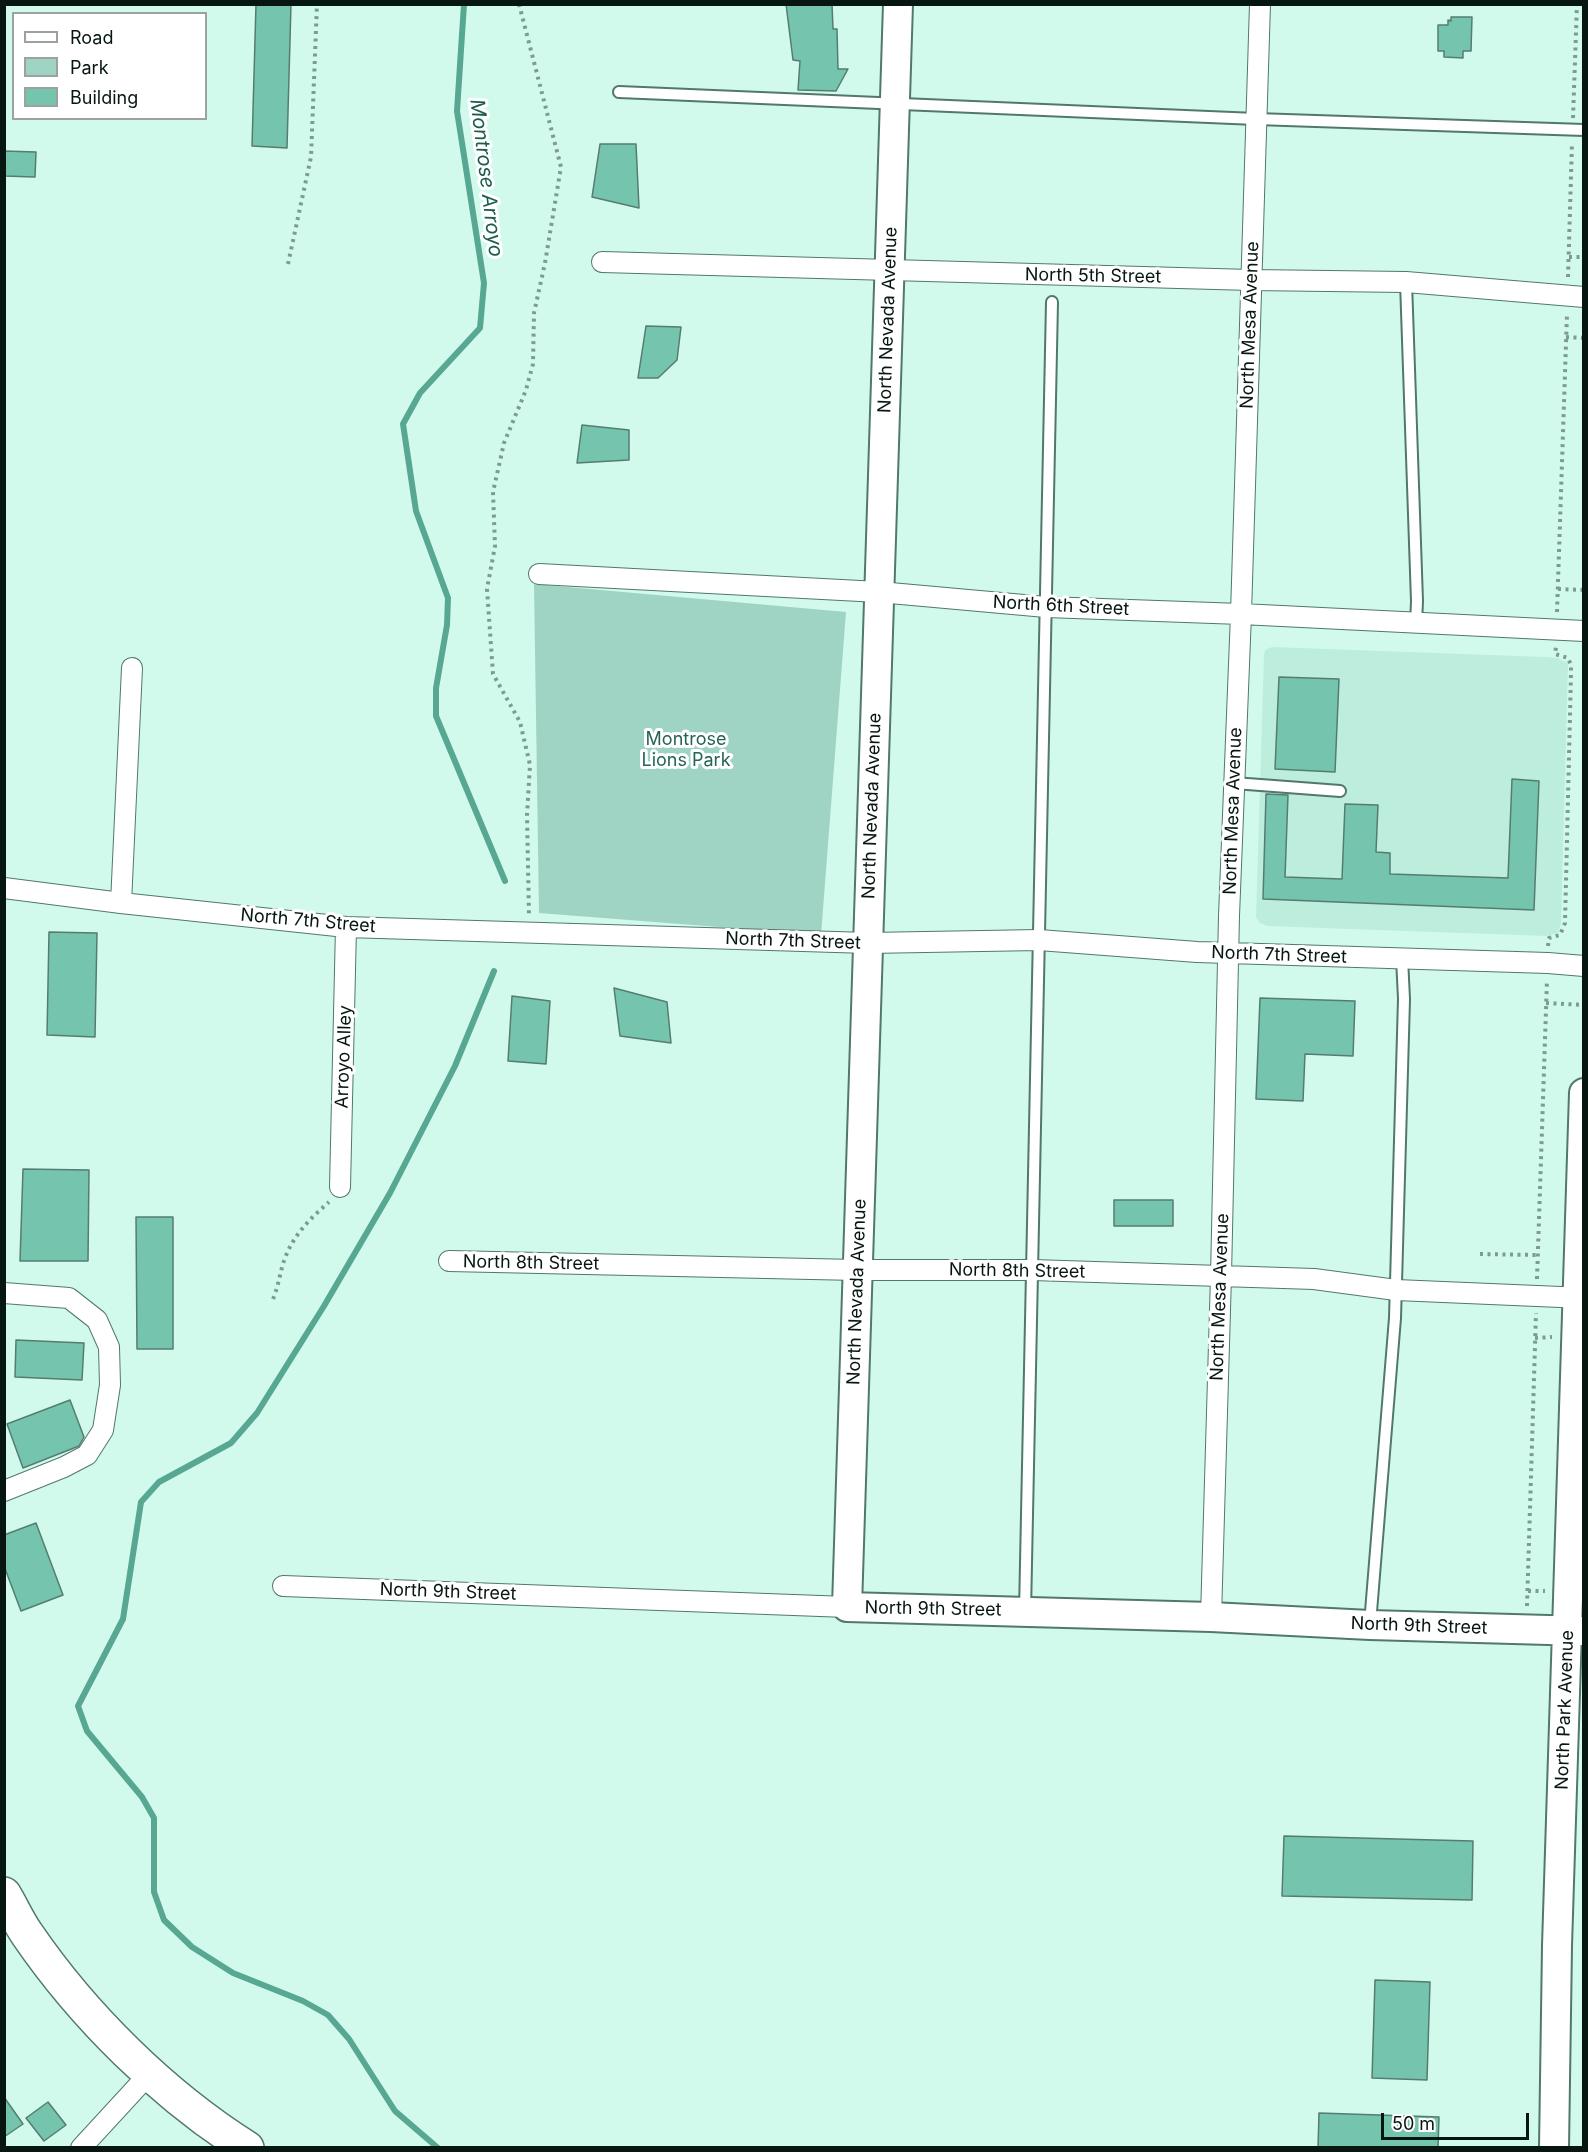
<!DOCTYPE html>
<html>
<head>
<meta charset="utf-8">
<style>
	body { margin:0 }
	#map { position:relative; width:1588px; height:2152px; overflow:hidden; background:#d1faed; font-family:Inter,sans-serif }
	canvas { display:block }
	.frame { position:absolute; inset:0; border:6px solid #071611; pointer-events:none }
	.legend { position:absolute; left:12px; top:12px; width:195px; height:108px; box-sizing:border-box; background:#fff; border:2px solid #9ca2a0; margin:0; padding:8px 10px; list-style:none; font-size:18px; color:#071611 }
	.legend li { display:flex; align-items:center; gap:12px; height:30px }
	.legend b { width:30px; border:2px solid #9ca2a0 }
	.scale { position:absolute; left:1381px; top:2113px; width:148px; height:27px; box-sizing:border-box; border:3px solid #071611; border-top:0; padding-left:8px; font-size:18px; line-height:21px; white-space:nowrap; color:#071611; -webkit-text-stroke:4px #fff; paint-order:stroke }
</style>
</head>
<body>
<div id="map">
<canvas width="1588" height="2152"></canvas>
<div class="frame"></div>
<ul class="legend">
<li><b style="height:8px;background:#fff"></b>Road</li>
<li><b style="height:16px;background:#9fd4c4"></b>Park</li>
<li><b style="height:16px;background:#75c4ae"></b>Building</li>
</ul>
<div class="scale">50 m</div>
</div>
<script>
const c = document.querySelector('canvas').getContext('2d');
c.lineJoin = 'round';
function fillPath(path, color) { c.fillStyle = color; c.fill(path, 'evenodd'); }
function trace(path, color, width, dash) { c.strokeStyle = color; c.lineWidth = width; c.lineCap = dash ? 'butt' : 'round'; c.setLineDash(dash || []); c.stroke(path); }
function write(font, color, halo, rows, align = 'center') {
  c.font = font + ' Inter,sans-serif'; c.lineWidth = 6; c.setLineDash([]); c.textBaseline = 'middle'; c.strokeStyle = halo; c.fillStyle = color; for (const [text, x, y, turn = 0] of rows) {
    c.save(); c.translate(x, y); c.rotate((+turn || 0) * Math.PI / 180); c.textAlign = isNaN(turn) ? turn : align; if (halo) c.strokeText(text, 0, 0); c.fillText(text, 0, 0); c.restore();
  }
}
fillPath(new Path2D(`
	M1272,647L1545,657L1557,658L1568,663L1561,924L1558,933L1547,936L1267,926L1260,923L1256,917L1264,655L1265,650Z`), '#bceddd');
fillPath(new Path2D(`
	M534,584L846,612L821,935L539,913Z`), '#9fd4c4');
trace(new Path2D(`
	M464,4L457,111L484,283L480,328L420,393L403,424L416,511L448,598L447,625L436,688V716L505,881
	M438,2148L395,2111L349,2039L328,2015L303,2001L233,1973L192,1947L164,1920L154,1892V1818L142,1797L87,1731L78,1706L123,1619L141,1502L159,1482L231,1443L257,1413L324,1306L390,1193L455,1066L494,971`), '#58a792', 6);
const building = new Path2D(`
	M256,4H291L287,148L252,146Z
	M786,4H832L833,29H837L838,69H848L836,91L798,90L800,61L793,60Z
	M1451,17H1472L1471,51H1463V58L1444,57V51H1438V25H1448V20L1451,21Z
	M600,144H636L639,208L592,197Z
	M4,151L36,152L35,177L4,176Z
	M646,326L681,327L677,360L658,378H638Z
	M582,425L629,430V460L577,463Z
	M1279,677L1339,679L1335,772L1275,769Z
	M1512,779L1539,781L1534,910L1263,899L1266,794L1288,795L1285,877L1342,879L1345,804L1378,805L1376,852L1390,853V874L1508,878Z
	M49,932L97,933L95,1037L47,1035Z
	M614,988L667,1002L671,1043L620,1036Z
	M512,996L550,1001L546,1064L508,1061Z
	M1260,998L1355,1001L1353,1056L1305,1054L1303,1101L1256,1099Z
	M23,1169L89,1170L88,1261H20Z
	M1114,1200H1173V1226H1114Z
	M136,1217H173V1349H137Z
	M16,1340L84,1343L82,1380L15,1377Z
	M70,1400L84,1437L79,1446L23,1468L7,1424Z
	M36,1523L63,1595L21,1611L4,1566V1535Z
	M1284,1836L1473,1841L1472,1900L1282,1896Z
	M1375,1980L1430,1982L1427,2080L1372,2078Z
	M4,2097L23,2124L4,2137Z
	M48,2102L66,2125L44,2141L26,2118Z
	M1319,2113L1439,2117L1438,2148H1318Z`);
fillPath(building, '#75c4ae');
trace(building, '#567c70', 1.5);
const lane = new Path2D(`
	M619,92L1256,119L1584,130
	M1406,282L1417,601L1416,624
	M1234,783L1340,791
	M1025,1611L1052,302
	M1370,1624L1395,1318L1404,999L1402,958`);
const street = new Path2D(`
	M602,262L1251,280L1406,282L1584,297
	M539,574L879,592L1046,607L1241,614L1584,631
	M4,888L121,903L346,927L868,943L1039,940L1197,952L1548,963L1584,966
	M121,903L132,668
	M340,1187L346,927
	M449,1261L857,1270H1032L1221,1276L1314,1279L1396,1290L1584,1298
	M4,1293L69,1298L97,1320L109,1347L110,1385L103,1430L87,1455L64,1467L4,1491
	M283,1586L847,1607
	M1211,1617L1221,1276L1229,916L1241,614L1260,4
	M81,2148L150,2073`);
const secondary = new Path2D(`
	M898,4L847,1607L1211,1617L1370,1625L1584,1631
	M1554,2148L1557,1946L1584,1093`);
const highway = new Path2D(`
	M4,1894C12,1907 18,1921 27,1934C83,2016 163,2095 247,2148`);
trace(lane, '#52776c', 14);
trace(street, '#52776c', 22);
trace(secondary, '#52776c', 32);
trace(highway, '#52776c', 36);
trace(new Path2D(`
	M519,4L561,167L545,263L534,313L533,364L526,390L504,443L493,492L495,546L487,589L493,674L520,722L530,765L527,815L529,916
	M1573,118L1577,4
	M1569,257H1584
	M288,264L311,157L317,4
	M1568,277L1572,143
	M1566,337L1584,338
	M1558,589L1584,590
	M1557,612L1567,314
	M1548,946L1549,938L1560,935L1565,923L1571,673V665L1568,658L1555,654L1556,647
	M1546,1003L1584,1005
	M1480,1254L1538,1255
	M1537,1279L1547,980
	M273,1299C279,1285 280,1271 285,1258C294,1234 311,1218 329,1202
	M1535,1338L1552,1337
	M1528,1591H1545
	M1527,1606L1536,1313`), '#7d9b92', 4, [3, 4.5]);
trace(lane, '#fff', 10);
trace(street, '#fff', 20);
trace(secondary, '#fff', 28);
trace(highway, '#fff', 33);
write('18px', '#071611', '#fff', [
	["North 5th Street",1093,276,1],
	["North Nevada Avenue",888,320,-88],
	["North Mesa Avenue",1250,325,-88],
	["North 6th Street",1061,606,3],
	["North Nevada Avenue",872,806,-88],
	["North Mesa Avenue",1233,811,-88],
	["North 7th Street",308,921,5],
	["North 7th Street",793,941,2],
	["North 7th Street",1279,955,2],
	["Arroyo Alley",344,1057,-88],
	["North 8th Street",531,1263,1],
	["North 8th Street",1017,1271,1],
	["North Nevada Avenue",857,1292,-88],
	["North Mesa Avenue",1220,1297,-88],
	["North 9th Street",448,1592,2],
	["North 9th Street",933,1609,1],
	["North 9th Street",1419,1626,2],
	["North Park Avenue",1565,1710,-88]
]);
write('18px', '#256454', '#fff', [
	["Montrose",686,740],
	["Lions Park",686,761]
]);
write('italic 20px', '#1c5c4d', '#fff', [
	["Montrose Arroyo",486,178,83]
]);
</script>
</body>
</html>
